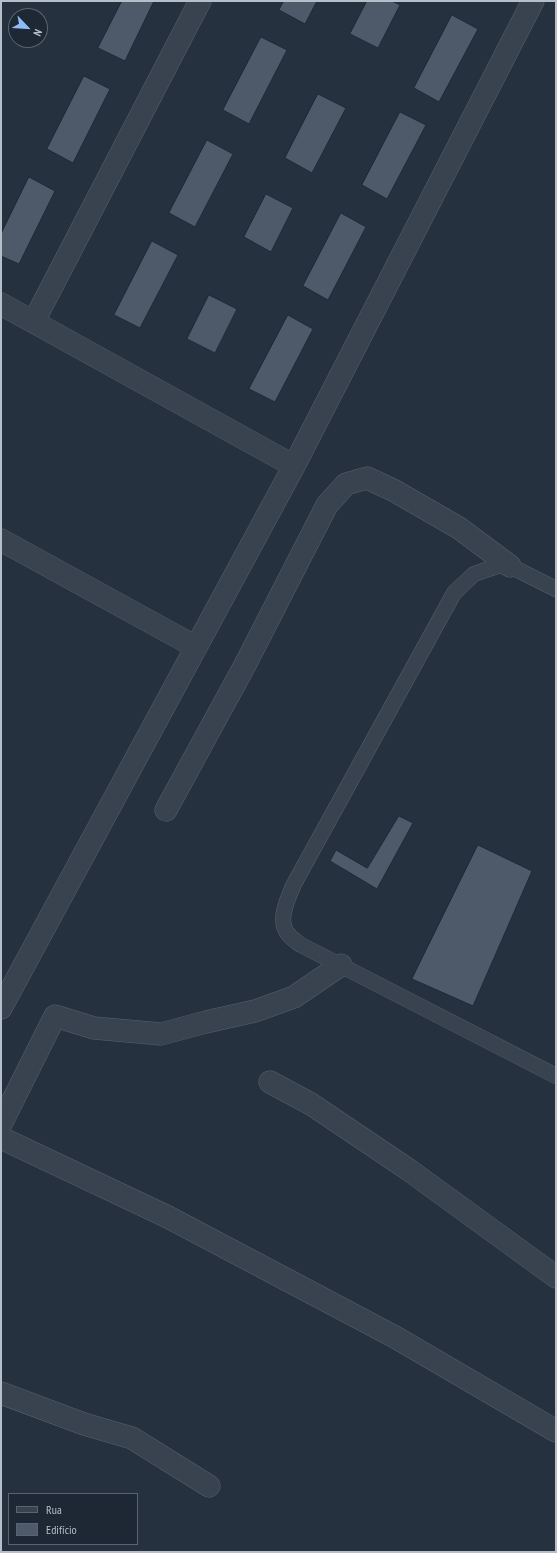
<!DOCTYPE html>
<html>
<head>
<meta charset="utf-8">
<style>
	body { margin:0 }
	#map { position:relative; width:557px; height:1553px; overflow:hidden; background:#25313f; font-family:"PT Sans Narrow",sans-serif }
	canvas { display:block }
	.frame { position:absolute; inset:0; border:2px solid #b5bec9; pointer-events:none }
	.legend { position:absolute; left:8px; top:1493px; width:130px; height:52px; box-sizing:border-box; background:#1e2834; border:1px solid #5a6470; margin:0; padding:5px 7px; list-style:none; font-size:12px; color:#b5bec9 }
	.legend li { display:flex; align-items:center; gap:8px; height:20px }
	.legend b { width:20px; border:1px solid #5a6470 }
	.north { position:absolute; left:8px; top:8px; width:40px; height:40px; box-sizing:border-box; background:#1e2834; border:1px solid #5a6470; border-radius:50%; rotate:115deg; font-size:11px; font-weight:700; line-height:16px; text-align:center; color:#b5bec9 }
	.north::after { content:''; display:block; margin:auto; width:14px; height:18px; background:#8dbbf6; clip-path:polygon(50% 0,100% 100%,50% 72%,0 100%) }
</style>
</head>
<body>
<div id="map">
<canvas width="557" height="1553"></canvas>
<div class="frame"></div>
<ul class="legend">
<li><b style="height:5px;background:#39434f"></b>Rua</li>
<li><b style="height:11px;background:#4e5a69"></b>Edifício</li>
</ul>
<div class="north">N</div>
</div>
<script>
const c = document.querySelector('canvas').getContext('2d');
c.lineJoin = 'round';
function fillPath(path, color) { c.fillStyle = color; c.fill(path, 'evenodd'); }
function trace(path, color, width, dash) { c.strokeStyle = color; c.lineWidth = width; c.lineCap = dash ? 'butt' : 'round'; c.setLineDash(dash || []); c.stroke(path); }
const building = new Path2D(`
	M122,1H154L125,61L98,48Z
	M284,1H317L305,24L279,10Z
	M367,1H392L400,5L378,48L350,34Z
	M452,15L478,29L439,102L414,88Z
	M261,37L287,50L249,124L223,110Z
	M84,76L110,89L73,163L47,149Z
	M318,94L346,108L312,173L285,158Z
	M400,112L426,125L387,199L362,185Z
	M207,140L233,154L195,227L169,213Z
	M29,177L55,191L19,264L1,256V234Z
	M266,194L293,208L271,252L244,237Z
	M341,213L366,227L328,300L303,286Z
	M152,241L178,255L140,328L114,315Z
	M209,295L237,309L215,353L187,339Z
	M288,315L313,329L275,402L249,389Z
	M399,816L413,823L377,889L330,861L336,850L367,868Z
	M478,845L532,871L473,1006L412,979Z`);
fillPath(building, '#4e5a69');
trace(building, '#202a36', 1);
const lane = new Path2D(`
	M556,589L510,566H498L474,574L454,593L294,884C288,898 276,922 289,935C292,939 297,942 301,945L556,1076`);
const street = new Path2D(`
	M1,304L294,466
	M34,321L200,1
	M1,540L196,647
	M166,810L245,665L327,505L346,484L367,478L393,490L459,528L510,566
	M1,1008L294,466L533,1
	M270,1082L311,1104L409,1170L556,1277
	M1,1124L55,1016L94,1028L161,1034L206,1022L255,1011L294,997L341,965
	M1,1138L168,1217L395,1337L556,1431
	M1,1393L84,1424L132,1438L209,1486`);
trace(lane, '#57616c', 16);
trace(street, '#57616c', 23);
trace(lane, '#39434f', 15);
trace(street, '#39434f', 22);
</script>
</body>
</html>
